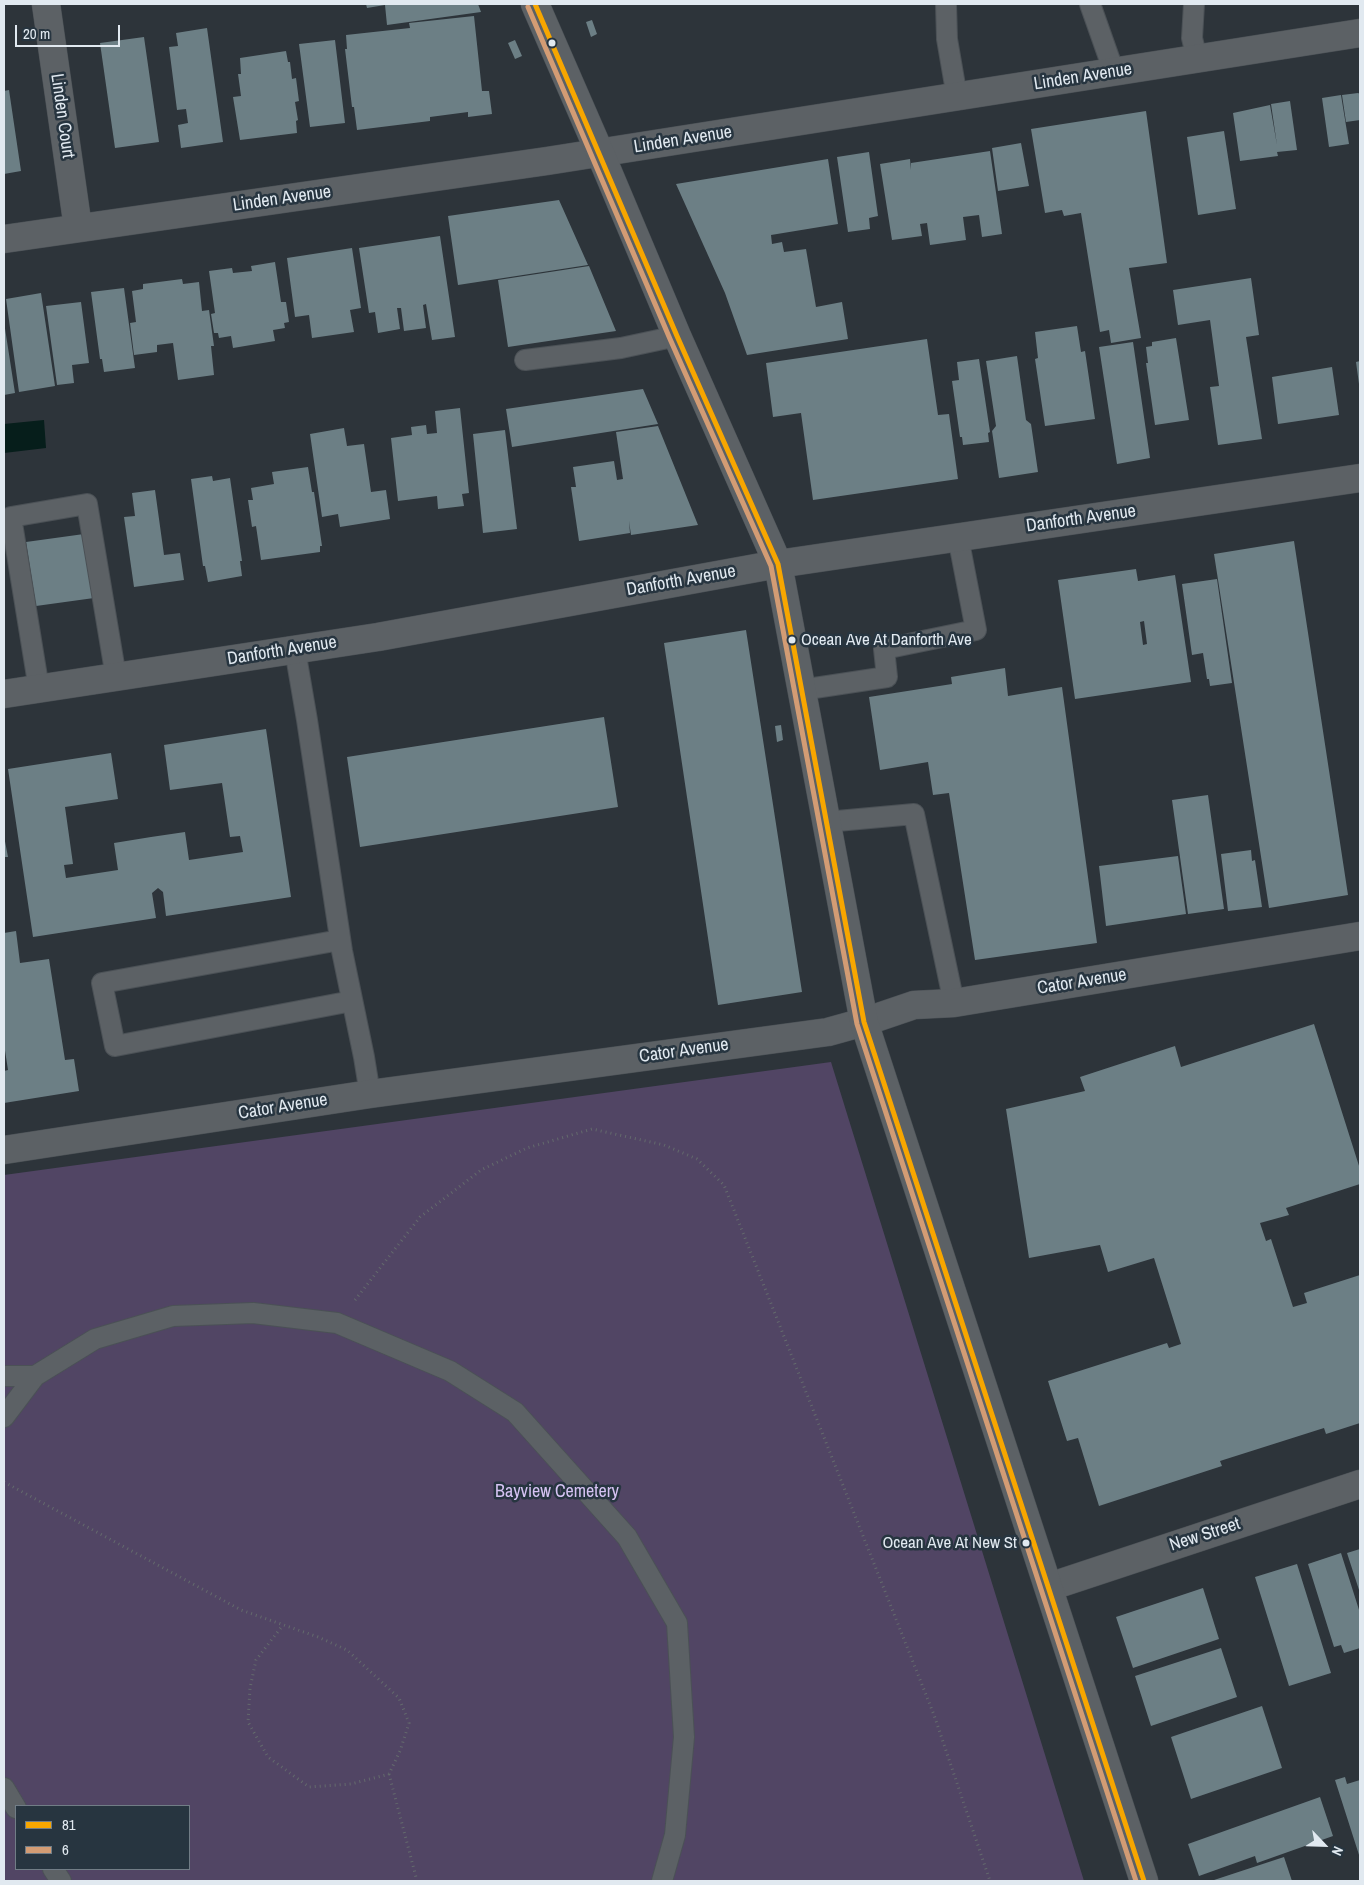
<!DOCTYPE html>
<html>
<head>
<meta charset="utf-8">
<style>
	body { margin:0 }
	#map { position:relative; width:1364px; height:1885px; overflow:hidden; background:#2d343a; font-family:"Archivo Narrow",sans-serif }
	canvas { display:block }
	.frame { position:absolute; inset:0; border:5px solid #e1e9f0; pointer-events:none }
	.legend { position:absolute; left:15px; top:1805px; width:175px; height:65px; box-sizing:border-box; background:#273540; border:1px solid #717d86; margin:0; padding:6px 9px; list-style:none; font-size:15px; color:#e1e9f0 }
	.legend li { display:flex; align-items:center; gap:10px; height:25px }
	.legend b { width:25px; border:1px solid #717d86 }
	.north { position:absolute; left:1299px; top:1820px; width:50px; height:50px; -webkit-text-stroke:4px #273540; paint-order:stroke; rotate:114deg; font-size:14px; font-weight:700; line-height:20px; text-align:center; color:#e1e9f0 }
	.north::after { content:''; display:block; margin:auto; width:18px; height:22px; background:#e1e9f0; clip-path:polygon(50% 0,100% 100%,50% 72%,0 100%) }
	.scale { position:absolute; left:15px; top:25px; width:105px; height:22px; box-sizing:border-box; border:2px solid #e1e9f0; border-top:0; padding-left:6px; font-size:15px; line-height:18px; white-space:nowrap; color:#e1e9f0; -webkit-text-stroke:4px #273540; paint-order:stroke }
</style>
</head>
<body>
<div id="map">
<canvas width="1364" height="1885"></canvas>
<div class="frame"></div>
<ul class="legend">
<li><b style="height:6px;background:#f7a600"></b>81</li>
<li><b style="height:6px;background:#d39c74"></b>6</li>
</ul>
<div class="north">N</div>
<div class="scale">20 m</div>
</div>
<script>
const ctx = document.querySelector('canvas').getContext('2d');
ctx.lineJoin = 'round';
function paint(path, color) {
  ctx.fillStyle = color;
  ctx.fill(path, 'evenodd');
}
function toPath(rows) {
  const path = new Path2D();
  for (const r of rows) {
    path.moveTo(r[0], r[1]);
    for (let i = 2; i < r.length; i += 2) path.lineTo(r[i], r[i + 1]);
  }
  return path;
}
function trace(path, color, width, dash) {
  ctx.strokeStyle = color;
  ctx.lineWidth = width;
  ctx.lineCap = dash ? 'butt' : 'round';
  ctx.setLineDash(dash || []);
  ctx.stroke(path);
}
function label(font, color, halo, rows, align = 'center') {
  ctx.font = font + ' "Archivo Narrow",sans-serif';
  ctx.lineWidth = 5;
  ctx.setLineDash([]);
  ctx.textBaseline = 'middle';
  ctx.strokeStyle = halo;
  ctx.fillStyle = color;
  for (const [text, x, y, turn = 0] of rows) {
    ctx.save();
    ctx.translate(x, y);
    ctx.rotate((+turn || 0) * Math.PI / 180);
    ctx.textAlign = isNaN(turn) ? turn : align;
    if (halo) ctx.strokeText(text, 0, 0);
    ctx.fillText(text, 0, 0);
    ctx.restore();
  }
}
paint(toPath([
	[831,1062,1084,1881,4,1881,4,1175],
	[16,1806,189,1806,189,1869,16,1869]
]), '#514564');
paint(toPath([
	[44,420,46,448,4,453,4,424]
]), '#061e1b');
paint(toPath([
	[366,4,478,4,481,12,387,25,385,5,367,8],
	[474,16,482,91,489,91,492,114,468,117,468,112,430,117,430,121,357,130,354,107,352,107,345,49,347,49,346,35,410,28,409,23],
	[592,20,597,34,591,37,586,22],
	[207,28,223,142,181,148,178,125,188,123,186,109,177,110,169,47,178,46,176,33],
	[144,37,159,142,115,148,100,43],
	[335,40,345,123,310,127,299,44],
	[515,40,522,56,515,59,508,43],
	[286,51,288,62,290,62,292,79,296,78,299,101,295,102,298,120,296,121,297,133,240,140,233,97,241,96,238,74,241,74,240,58],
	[9,90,21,171,4,174,4,91],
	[1358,93,1360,94,1360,120,1346,122,1342,95],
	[1341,95,1349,144,1329,147,1322,98],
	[1290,101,1297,150,1277,152,1278,156,1240,161,1233,113,1270,105,1277,145,1271,104],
	[1146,111,1167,263,1129,268,1141,338,1111,343,1109,330,1100,332,1081,213,1064,216,1062,210,1045,213,1031,129],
	[1224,131,1236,209,1198,215,1187,137],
	[1021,143,1029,186,998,191,992,148],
	[990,151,1002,234,982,237,979,215,963,217,966,240,930,245,927,223,920,224,922,236,892,240,880,164,910,159,911,170,911,163],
	[869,152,878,216,869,218,870,229,848,232,837,157],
	[828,159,838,224,771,235,772,244,782,242,784,252,806,249,816,307,842,302,848,339,747,355,725,293,676,184],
	[559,200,588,265,458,285,448,216],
	[440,236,455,337,432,340,426,304,423,305,426,328,404,331,401,308,397,308,400,329,378,333,375,312,369,313,359,248],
	[352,248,361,308,350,310,354,332,312,338,309,315,295,317,287,258],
	[275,262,281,302,286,302,289,322,284,323,285,328,273,330,275,341,233,348,231,336,219,338,218,333,214,333,211,314,215,313,209,271,232,268,233,273,252,271,251,266],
	[589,266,616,331,508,347,498,280],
	[1251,278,1259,335,1246,337,1262,439,1218,445,1210,387,1219,386,1210,320,1178,325,1173,290],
	[182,279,183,284,199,282,202,311,209,310,214,346,211,346,214,375,178,380,173,343,157,345,157,352,134,355,130,323,136,322,132,291,143,289,143,284],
	[124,288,135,368,104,372,102,359,100,359,91,292],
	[41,293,55,386,19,392,6,299],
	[81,302,89,363,72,365,74,383,57,385,46,306],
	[4,322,15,393,4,395],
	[1077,326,1081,352,1085,351,1095,419,1045,426,1035,359,1038,358,1035,332],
	[1176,338,1189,420,1155,425,1146,363,1148,363,1146,347,1152,346,1152,342],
	[927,339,938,415,949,414,958,479,813,500,801,413,773,417,766,363],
	[1133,342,1150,458,1117,464,1099,347],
	[1017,356,1026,420,1031,424,1038,472,999,478,992,431,996,426,986,361],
	[979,359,990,432,988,433,989,442,963,445,962,437,960,437,952,381,959,380,957,362],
	[1360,361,1360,384,1359,384,1356,362],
	[1332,367,1339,415,1278,424,1272,377],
	[643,389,658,424,512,447,506,409],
	[460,408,469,493,462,494,464,506,438,509,437,496,398,501,391,438,412,435,411,427,426,425,427,434,437,433,435,411],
	[658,426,698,525,631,535,629,521,630,533,579,541,571,487,576,487,573,467,614,461,617,480,623,479,616,432],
	[344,428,347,446,364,444,371,492,386,490,390,519,340,527,338,514,322,517,310,434],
	[505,430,517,529,483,533,473,434],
	[308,467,312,492,314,492,322,546,320,546,320,552,261,560,256,526,252,527,248,500,253,500,251,488,274,484,272,472],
	[212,476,213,481,230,478,242,561,240,561,242,576,208,582,205,566,203,566,191,479],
	[155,490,164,555,180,553,184,580,134,587,124,517,135,516,132,493],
	[84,534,94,598,36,606,26,542],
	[1294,541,1348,895,1269,908,1214,554],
	[1136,569,1138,581,1175,575,1191,682,1075,699,1058,580],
	[1144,621,1147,644,1143,645,1140,622],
	[1217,579,1232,683,1210,686,1209,679,1207,679,1203,653,1192,655,1182,584],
	[746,630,802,992,718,1005,664,643],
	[1005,668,1008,696,1062,687,1097,943,975,960,949,793,933,795,928,762,880,770,869,697,952,684,951,677],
	[604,717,618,807,360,847,347,757],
	[781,725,783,740,777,742,775,726],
	[266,729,291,897,166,916,163,892,158,888,152,893,156,918,33,937,8,769,111,753,118,799,65,807,73,864,64,865,66,878,118,870,114,843,151,837,185,832,189,860,243,852,240,836,230,837,222,783,170,790,164,745],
	[1208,795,1224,909,1188,914,1172,800],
	[4,836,8,857,4,857],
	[1251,850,1252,861,1255,860,1262,907,1228,911,1221,854],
	[1178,856,1186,914,1106,926,1099,866],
	[16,931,20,963,49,959,65,1060,74,1059,79,1091,4,1103,4,1071,8,1070,4,1044,4,933],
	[1314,1024,1360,1169,1360,1184,1286,1208,1289,1215,1260,1223,1266,1241,1271,1239,1293,1307,1307,1303,1304,1293,1360,1275,1360,1423,1326,1434,1324,1428,1220,1461,1222,1466,1099,1506,1078,1438,1067,1441,1048,1381,1167,1343,1169,1348,1181,1344,1154,1258,1108,1272,1100,1245,1029,1258,1006,1109,1085,1091,1080,1077,1175,1046,1181,1067],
	[1360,1549,1360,1593,1347,1553],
	[1341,1553,1360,1613,1360,1648,1344,1653,1341,1645,1334,1647,1308,1564],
	[1297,1564,1331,1673,1289,1686,1255,1577],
	[1203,1588,1219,1639,1133,1668,1116,1617],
	[1221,1648,1237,1697,1151,1726,1135,1676],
	[1262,1706,1282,1768,1191,1799,1171,1737],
	[1345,1777,1347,1784,1360,1780,1360,1858,1335,1780],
	[1320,1797,1333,1836,1257,1863,1255,1856,1199,1876,1188,1844],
	[1284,1857,1292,1881,1211,1881]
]), '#6c7f85');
const service = toPath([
	[946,4,947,39,957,97],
	[1090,4,1114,72],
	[1194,4,1192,38,1197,59],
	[525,360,621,348,677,336],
	[295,650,307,720,342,951,364,1057,370,1094],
	[39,689,11,517,87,504,116,677],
	[801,690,887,677,884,649,976,630,958,537],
	[826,822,914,814,954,1003],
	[340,940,102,983,115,1046,352,1001],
	[4,1376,35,1376],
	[4,1417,35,1376,95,1339,173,1316,253,1313,337,1323,450,1371,515,1412,627,1537,677,1623,684,1737,675,1835,662,1881],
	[4,1788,16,1808],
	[53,1869,61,1881]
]);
const minor = toPath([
	[46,4,78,228],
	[4,239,547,161,1360,33],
	[4,1150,370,1094,828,1032,864,1022,914,1005,954,1003,1360,936],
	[1049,1587,1360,1484]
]);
const tertiary = toPath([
	[535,4,600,153,677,336,778,564,864,1022,1144,1881],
	[4,694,378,637,778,564,1360,478]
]);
trace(service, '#4b5156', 22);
trace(minor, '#4b5156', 29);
trace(tertiary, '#4b5156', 29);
trace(toPath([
	[355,1300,420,1217,481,1170,527,1148,592,1129,664,1145,697,1159,724,1185,934,1715,990,1881],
	[4,1482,241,1610,318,1637,347,1650,399,1698,409,1723,400,1751,389,1774,351,1784,309,1787,268,1757,248,1722,250,1688,256,1660,283,1625],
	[389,1774,417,1881]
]), '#646a6d', 3, [1, 4]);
trace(service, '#5c6165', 20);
trace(minor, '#5c6165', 28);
trace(tertiary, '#5c6165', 28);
trace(toPath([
	[535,4,677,336,778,564,864,1022,1144,1881]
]), '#f7a600', 5);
trace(toPath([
	[528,7,670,339,771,566,857,1024,1136,1881]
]), '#d39c74', 5);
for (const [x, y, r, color] of [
	[552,43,4.5,"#e1e9f0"],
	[792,640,4.5,"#e1e9f0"],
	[1026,1543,4.5,"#e1e9f0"]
]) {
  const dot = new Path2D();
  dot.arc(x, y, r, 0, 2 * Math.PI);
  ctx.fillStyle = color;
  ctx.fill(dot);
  trace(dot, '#273540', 2);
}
label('17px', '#e1e9f0', '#273540', [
	["Ocean Ave At Danforth Ave",801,640],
	["Ocean Ave At New St",1017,1543,"right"]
], 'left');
label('18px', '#e1e9f0', '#273540', [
	["Linden Avenue",1083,77,-9],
	["Linden Court",62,116,82],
	["Linden Avenue",683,140,-9],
	["Linden Avenue",282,199,-8],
	["Danforth Avenue",1081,519,-8],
	["Danforth Avenue",681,581,-10],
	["Danforth Avenue",282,651,-9],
	["Cator Avenue",1082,982,-9],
	["Cator Avenue",684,1051,-8],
	["Cator Avenue",283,1107,-9],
	["New Street",1205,1535,-18]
]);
label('18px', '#d6c3f3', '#273540', [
	["Bayview Cemetery",557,1492]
]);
</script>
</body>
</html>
